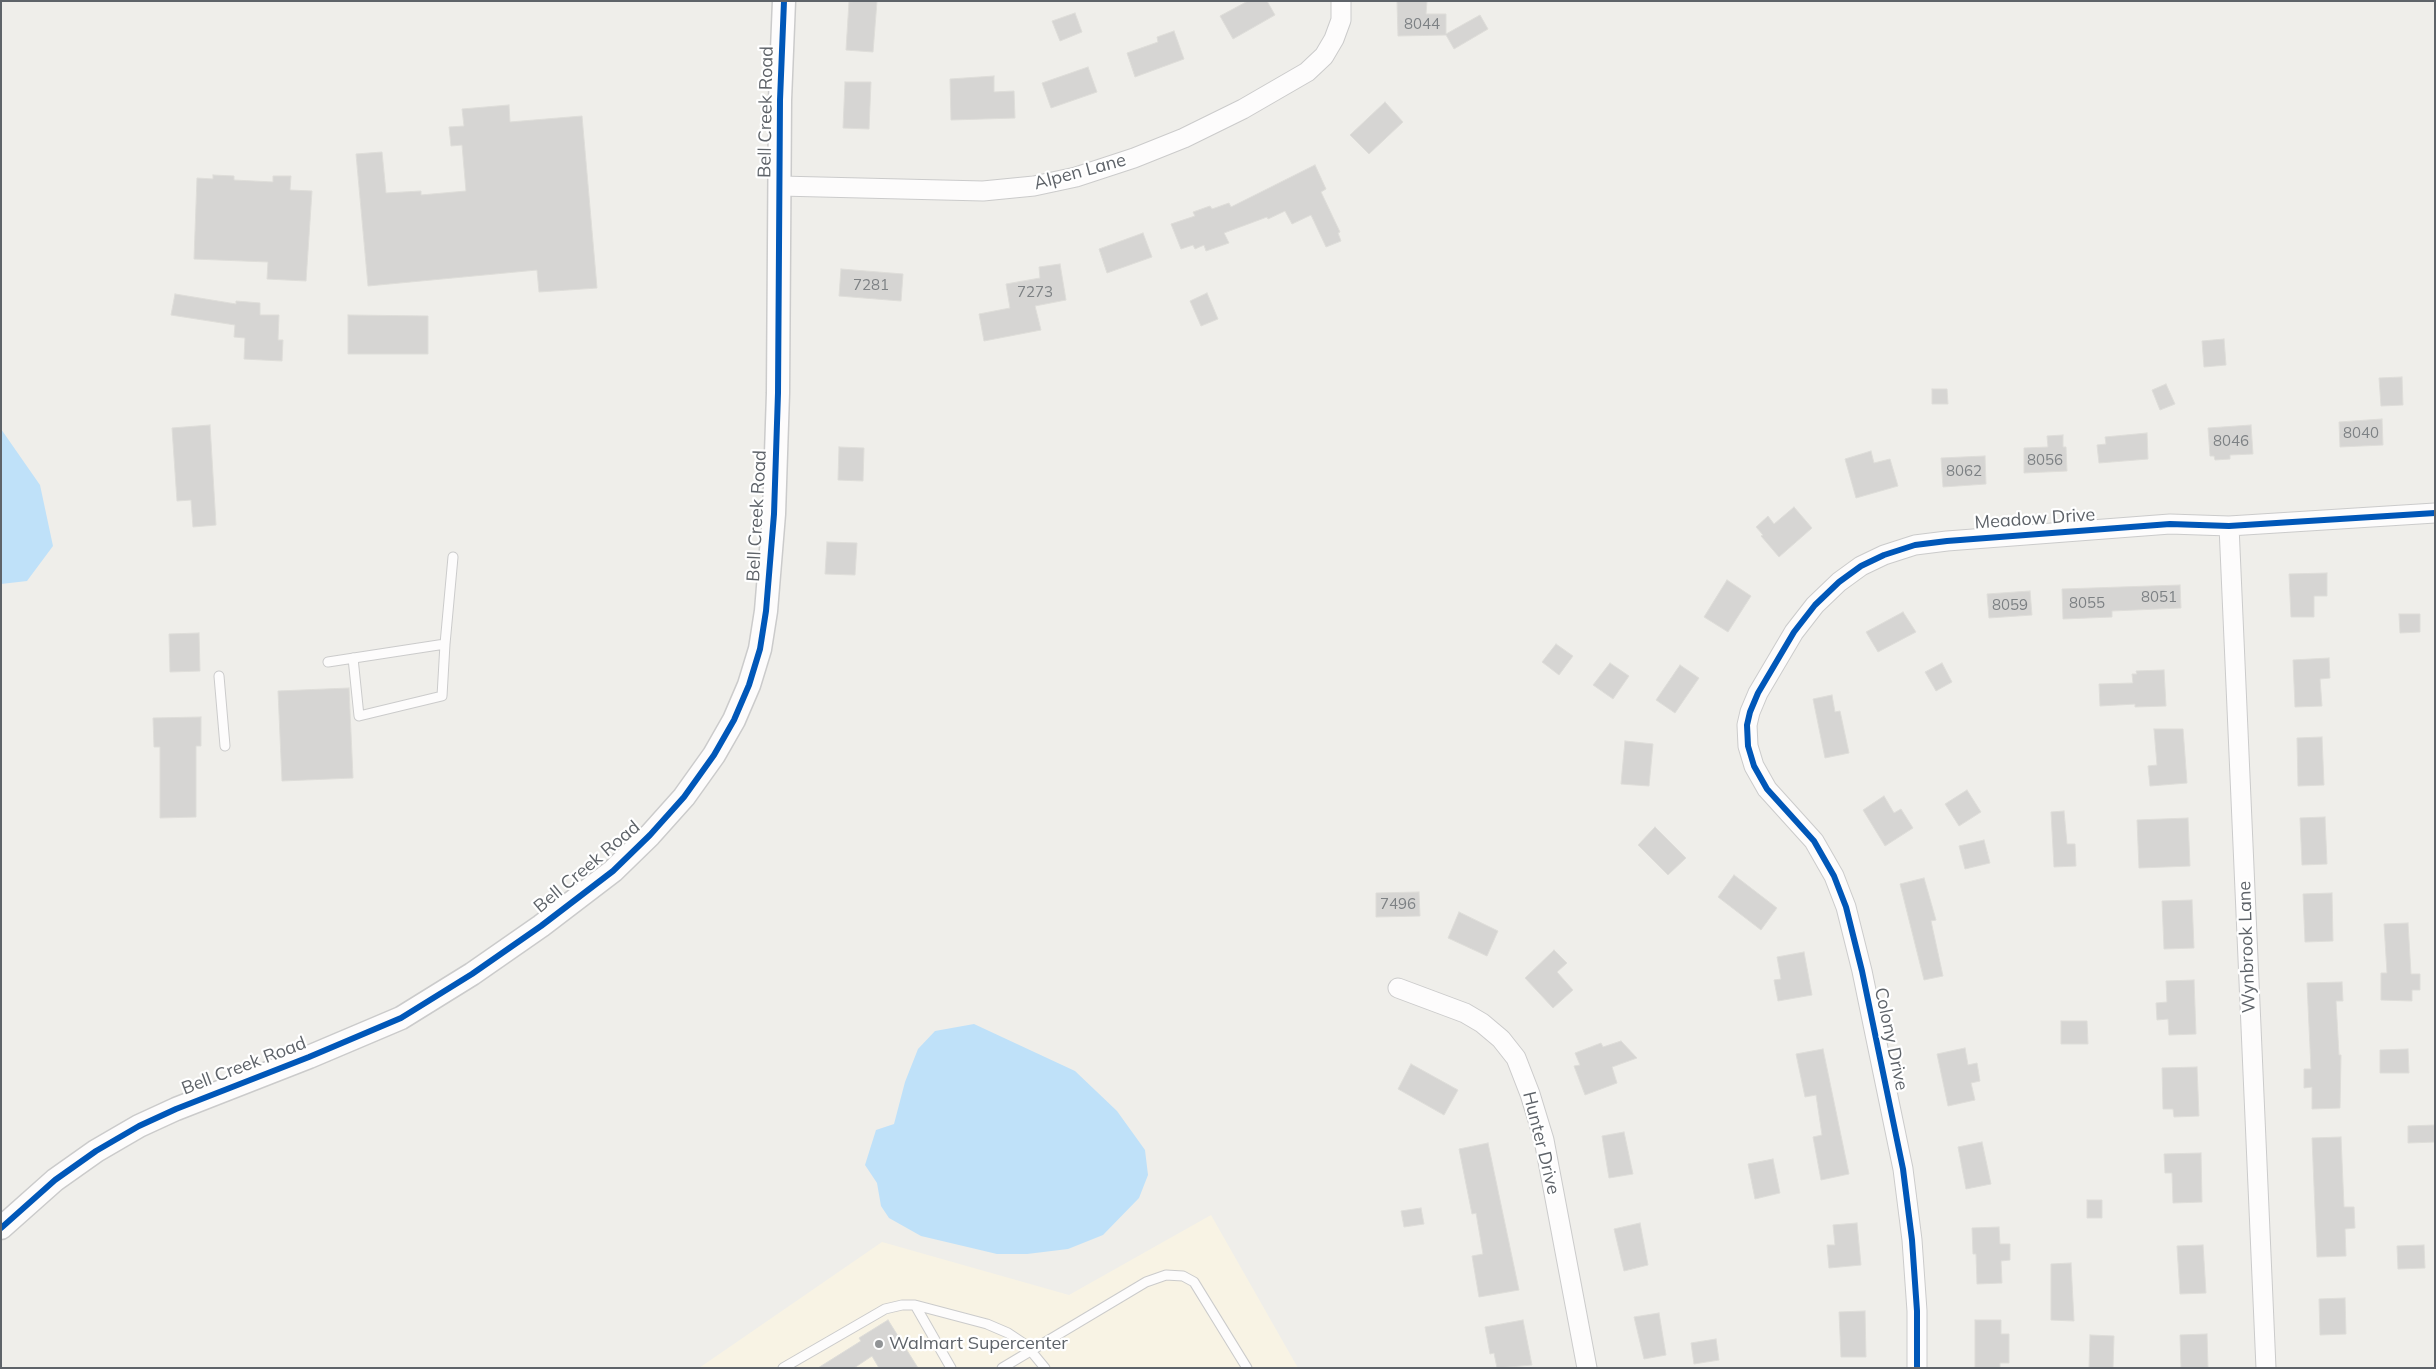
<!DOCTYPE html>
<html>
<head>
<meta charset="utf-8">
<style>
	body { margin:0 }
	#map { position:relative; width:2436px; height:1369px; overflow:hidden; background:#efeeea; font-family:Mulish,sans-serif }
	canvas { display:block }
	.frame { position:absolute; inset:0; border:2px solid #5e6369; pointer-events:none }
</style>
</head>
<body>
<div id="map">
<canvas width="2436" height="1369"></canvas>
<div class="frame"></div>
</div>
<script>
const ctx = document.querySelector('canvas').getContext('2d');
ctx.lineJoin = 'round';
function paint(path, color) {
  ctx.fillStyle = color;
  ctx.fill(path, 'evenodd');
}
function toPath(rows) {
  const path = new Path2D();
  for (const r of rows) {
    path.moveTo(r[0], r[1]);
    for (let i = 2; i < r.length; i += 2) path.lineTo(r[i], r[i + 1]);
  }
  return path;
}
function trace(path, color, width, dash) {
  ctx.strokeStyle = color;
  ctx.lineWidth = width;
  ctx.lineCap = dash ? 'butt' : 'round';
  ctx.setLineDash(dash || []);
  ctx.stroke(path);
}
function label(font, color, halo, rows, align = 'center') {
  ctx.font = font + ' Mulish,sans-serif';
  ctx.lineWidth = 4.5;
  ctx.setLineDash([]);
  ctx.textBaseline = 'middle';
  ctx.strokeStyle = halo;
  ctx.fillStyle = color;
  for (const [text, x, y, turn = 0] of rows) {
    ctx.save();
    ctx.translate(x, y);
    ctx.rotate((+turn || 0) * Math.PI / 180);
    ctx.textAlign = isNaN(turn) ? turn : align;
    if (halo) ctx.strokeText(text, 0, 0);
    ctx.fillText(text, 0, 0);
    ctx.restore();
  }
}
paint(toPath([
	[1211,1215,1298,1368,699,1368,882,1242,1069,1295]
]), '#f8f3e4');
paint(toPath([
	[1,429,40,485,53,546,27,581,1,584],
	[974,1024,1075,1071,1117,1111,1145,1150,1148,1175,1139,1198,1103,1235,1068,1249,1027,1254,997,1254,921,1236,889,1218,881,1206,877,1183,865,1165,876,1130,894,1124,905,1082,918,1049,935,1031]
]), '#bfe1f9');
const building = toPath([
	[859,1,877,1,873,52,846,50,849,2,859,1],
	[1248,1,1267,1,1275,15,1233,39,1220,16,1248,1],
	[1397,1,1427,1,1426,14,1446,14,1446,34,1480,15,1488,29,1454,49,1446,35,1398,36,1397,1],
	[1075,13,1082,32,1060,41,1052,21,1075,13],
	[1174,31,1184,59,1135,77,1127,53,1158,42,1157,37,1174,31],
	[1088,67,1097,92,1051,108,1042,83,1088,67],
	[994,76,994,92,1014,91,1015,118,951,120,950,79,994,76],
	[845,82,871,82,869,129,843,128,845,82],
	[1385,102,1403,122,1369,154,1350,135,1385,102],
	[509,105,510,122,582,116,597,288,539,292,537,270,368,286,356,154,382,152,386,193,421,191,421,195,466,191,462,145,451,146,449,127,464,126,462,109,509,105],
	[1315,165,1326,189,1321,192,1340,232,1338,233,1341,241,1326,247,1311,215,1292,224,1285,211,1268,219,1267,217,1224,233,1229,243,1206,251,1204,245,1195,249,1193,245,1181,249,1171,224,1195,216,1193,212,1210,206,1212,209,1229,203,1231,207,1315,165],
	[213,175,234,176,234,180,273,182,273,176,291,176,290,190,312,191,306,281,267,279,268,262,194,259,197,178,213,179,213,175],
	[1143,233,1152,257,1107,273,1099,249,1143,233],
	[1060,264,1066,300,1035,306,1041,330,984,341,979,314,1010,308,1006,284,1040,278,1039,267,1060,264],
	[841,269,903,274,901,301,839,296,841,269],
	[1207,293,1218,319,1201,326,1190,301,1207,293],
	[175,294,236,304,236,301,260,303,260,315,279,315,278,340,283,340,282,361,244,359,245,338,234,337,235,325,171,315,175,294],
	[348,315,428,316,428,354,348,354,348,315],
	[2224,339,2226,365,2204,367,2202,341,2224,339],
	[2402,377,2403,405,2381,406,2379,378,2402,377],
	[2166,384,2175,404,2160,410,2152,390,2166,384],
	[1932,389,1947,389,1948,404,1932,404,1932,389],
	[2382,419,2383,445,2340,447,2339,422,2382,419],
	[210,425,216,525,193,527,191,500,177,501,172,428,210,425],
	[2251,425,2253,454,2230,455,2230,459,2215,460,2214,456,2210,456,2208,428,2251,425],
	[2147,433,2148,459,2099,463,2097,445,2106,444,2105,437,2147,433],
	[2063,435,2063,447,2066,447,2067,471,2024,473,2024,448,2048,447,2047,436,2063,435],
	[839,447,864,448,863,481,838,480,839,447],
	[1871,451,1874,463,1890,459,1898,486,1856,498,1845,459,1871,451],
	[1985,456,1986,484,1943,487,1941,458,1985,456],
	[1794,507,1812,528,1779,557,1761,536,1763,535,1756,527,1768,516,1774,524,1794,507],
	[827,542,857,543,855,575,825,574,827,542],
	[2327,573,2327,596,2314,596,2314,617,2291,617,2289,574,2327,573],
	[1727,580,1751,596,1728,632,1704,617,1727,580],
	[2180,585,2181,608,2112,611,2112,617,2063,619,2062,589,2180,585],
	[2030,591,2032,615,1989,618,1987,594,2030,591],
	[1903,612,1916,632,1878,652,1866,632,1903,612],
	[2399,614,2420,614,2420,632,2400,633,2399,614],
	[199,633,200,671,170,672,169,634,199,633],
	[1556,644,1573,656,1559,675,1542,662,1556,644],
	[2329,658,2330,678,2320,679,2322,706,2295,707,2293,660,2329,658],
	[1610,663,1629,676,1613,699,1593,685,1610,663],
	[1942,663,1952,682,1936,691,1925,672,1942,663],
	[1680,665,1699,678,1675,713,1656,700,1680,665],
	[2164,670,2166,706,2135,707,2135,704,2100,706,2099,684,2133,683,2132,674,2137,674,2136,671,2164,670],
	[349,688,353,778,282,781,278,691,349,688],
	[1832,695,1835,712,1840,711,1849,753,1825,758,1813,699,1832,695],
	[201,717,201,746,196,746,196,817,160,818,160,747,154,747,153,718,201,717],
	[2154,729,2183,729,2187,783,2150,786,2148,766,2157,765,2154,729],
	[2322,737,2324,785,2298,786,2297,738,2322,737],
	[1625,741,1653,744,1649,786,1621,784,1625,741],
	[1967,790,1981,812,1959,826,1945,804,1967,790],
	[1884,796,1894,813,1901,809,1913,828,1885,846,1863,810,1884,796],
	[2064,811,2067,844,2075,844,2076,866,2054,867,2051,812,2064,811],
	[2325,817,2327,864,2302,865,2300,818,2325,817],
	[2188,818,2190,866,2139,868,2137,820,2188,818],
	[1655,827,1686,858,1668,875,1638,845,1655,827],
	[1984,840,1990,863,1965,869,1959,846,1984,840],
	[1734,875,1777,908,1761,930,1718,897,1734,875],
	[1924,878,1936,920,1931,921,1943,976,1924,980,1900,884,1924,878],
	[1419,892,1420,916,1376,917,1376,893,1419,892],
	[2332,893,2333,941,2305,942,2303,894,2332,893],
	[2192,900,2194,948,2164,949,2162,901,2192,900],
	[1459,912,1498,931,1487,956,1448,938,1459,912],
	[2408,923,2411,974,2420,974,2420,990,2412,990,2412,1001,2381,1000,2381,973,2387,973,2384,924,2408,923],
	[1554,950,1567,963,1557,972,1573,990,1553,1008,1525,978,1554,950],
	[1804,952,1812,995,1778,1001,1774,980,1781,979,1777,957,1804,952],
	[2194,980,2196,1034,2169,1035,2168,1019,2157,1020,2156,1003,2167,1002,2166,981,2194,980],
	[2342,982,2343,1001,2336,1001,2339,1055,2341,1055,2340,1108,2312,1109,2312,1087,2304,1088,2304,1069,2311,1069,2307,983,2342,982],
	[2061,1021,2087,1021,2088,1044,2061,1044,2061,1021],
	[1621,1041,1637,1058,1612,1067,1617,1083,1585,1095,1574,1066,1580,1065,1575,1053,1601,1043,1603,1047,1621,1041],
	[1965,1048,1968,1065,1977,1063,1980,1081,1971,1083,1975,1100,1948,1106,1937,1054,1965,1048],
	[1823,1049,1849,1174,1821,1180,1813,1137,1822,1135,1816,1095,1805,1097,1796,1054,1823,1049],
	[2408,1049,2409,1073,2380,1073,2380,1050,2408,1049],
	[1411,1064,1458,1090,1444,1115,1398,1089,1411,1064],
	[2197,1067,2199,1116,2174,1117,2173,1109,2163,1109,2162,1068,2197,1067],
	[2435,1125,2435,1142,2408,1143,2408,1126,2435,1125],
	[1624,1132,1633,1174,1609,1178,1602,1136,1624,1132],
	[2341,1137,2344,1207,2354,1207,2355,1228,2345,1229,2346,1256,2317,1257,2312,1138,2341,1137],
	[1982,1142,1991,1184,1966,1189,1958,1147,1982,1142],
	[1488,1143,1519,1290,1479,1297,1472,1256,1483,1254,1476,1213,1472,1214,1459,1149,1488,1143],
	[2201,1153,2202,1202,2173,1203,2172,1173,2165,1173,2164,1154,2201,1153],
	[1773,1159,1780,1193,1755,1199,1748,1164,1773,1159],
	[2087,1200,2102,1200,2102,1218,2087,1218,2087,1200],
	[1421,1208,1424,1224,1404,1227,1401,1211,1421,1208],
	[1640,1223,1648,1265,1624,1271,1614,1229,1640,1223],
	[1857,1223,1861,1265,1829,1268,1827,1245,1835,1245,1833,1225,1857,1223],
	[1999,1227,2000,1244,2010,1244,2010,1260,2001,1261,2002,1283,1977,1284,1976,1254,1973,1254,1972,1228,1999,1227],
	[2203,1245,2206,1293,2180,1294,2177,1246,2203,1245],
	[2424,1245,2425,1268,2398,1269,2397,1246,2424,1245],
	[2071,1263,2074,1321,2051,1320,2051,1264,2071,1263],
	[2345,1298,2346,1334,2320,1335,2319,1299,2345,1298],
	[1865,1311,1866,1357,1841,1357,1839,1312,1865,1311],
	[1659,1313,1666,1355,1644,1359,1634,1317,1659,1313],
	[888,1320,918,1368,879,1368,872,1356,854,1368,818,1368,861,1341,859,1338,888,1320],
	[1523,1320,1532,1365,1497,1368,1494,1353,1490,1354,1485,1327,1523,1320],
	[1975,1320,2001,1320,2001,1334,2009,1334,2009,1363,2000,1363,2000,1368,1975,1368,1975,1320],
	[2207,1334,2208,1368,2181,1368,2180,1335,2207,1334],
	[2090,1335,2114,1336,2113,1368,2089,1368,2090,1335],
	[1716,1339,1719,1360,1694,1364,1691,1343,1716,1339]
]);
paint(building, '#d6d5d3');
trace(building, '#deddd9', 1);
const service = toPath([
	[353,658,359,716,442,696,445,644],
	[328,662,445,644,453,557],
	[219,676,225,746],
	[915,1305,951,1368],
	[783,1368,885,1309,902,1305,915,1305,987,1324,1008,1333,1026,1345,1045,1368],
	[1002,1368,1146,1282,1166,1275,1183,1276,1194,1282,1247,1368]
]);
const minor = toPath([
	[780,186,983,191,1034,186,1076,177,1134,158,1184,138,1243,109,1307,72,1324,56,1334,39,1341,20,1341,1],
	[2229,526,2266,1368],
	[1398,988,1465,1013,1482,1023,1501,1039,1516,1058,1530,1094,1544,1140,1587,1368],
	[1917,1368,1917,1311,1912,1240,1903,1169,1862,971,1846,907,1834,876,1814,841,1767,789,1754,766,1748,746,1747,725,1750,712,1758,693,1794,632,1815,605,1839,582,1861,566,1884,555,1915,545,1947,541,2170,524,2229,526,2435,513]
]);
const tertiary = toPath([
	[1,1228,55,1180,96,1151,139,1126,176,1109,309,1057,401,1018,472,974,541,926,613,871,650,835,684,797,714,755,734,720,749,685,760,649,766,611,774,514,778,393,780,100,784,1]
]);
trace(service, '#cbcbcb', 11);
trace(minor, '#cbcbcb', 21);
trace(tertiary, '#cbcbcb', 25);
trace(service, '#fdfcfc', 9);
trace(minor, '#fdfcfc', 19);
trace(tertiary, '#fdfcfc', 22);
trace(toPath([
	[1,1228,55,1180,96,1151,139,1126,176,1109,309,1057,401,1018,472,974,541,926,613,871,650,835,684,797,714,755,734,720,749,685,760,649,766,611,774,514,778,393,780,100,784,1],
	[1917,1368,1917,1311,1912,1240,1903,1169,1862,971,1846,907,1834,876,1814,841,1767,789,1754,766,1748,746,1747,725,1750,712,1758,693,1794,632,1815,605,1839,582,1861,566,1884,555,1915,545,1947,541,2170,524,2229,526,2435,513]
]), '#0057b8', 6);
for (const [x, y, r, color] of [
	[879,1344,5,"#919496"]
]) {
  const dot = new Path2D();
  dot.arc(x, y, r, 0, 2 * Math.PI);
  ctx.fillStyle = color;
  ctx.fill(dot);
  trace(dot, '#fff', 2);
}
label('15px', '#7d8184', null, [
	["8044",1422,24],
	["7281",871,285],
	["7273",1035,292],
	["8040",2361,433],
	["8046",2231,441],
	["8056",2045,460],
	["8062",1964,471],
	["8051",2159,597],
	["8055",2087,603],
	["8059",2010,605],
	["7496",1398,904]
]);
label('18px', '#5e6369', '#fff', [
	["Bell Creek Road",766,112,-89],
	["Alpen Lane",1080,172,-15],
	["Bell Creek Road",757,516,-87],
	["Meadow Drive",2035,519,-4],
	["Bell Creek Road",587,867,-40],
	["Wynbrook Lane",2247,947,-92],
	["Colony Drive",1891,1039,78],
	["Bell Creek Road",244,1066,-21],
	["Hunter Drive",1541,1143,76]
]);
label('18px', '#5e6369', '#fff', [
	["Walmart Supercenter",889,1344]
], 'left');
</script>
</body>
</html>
